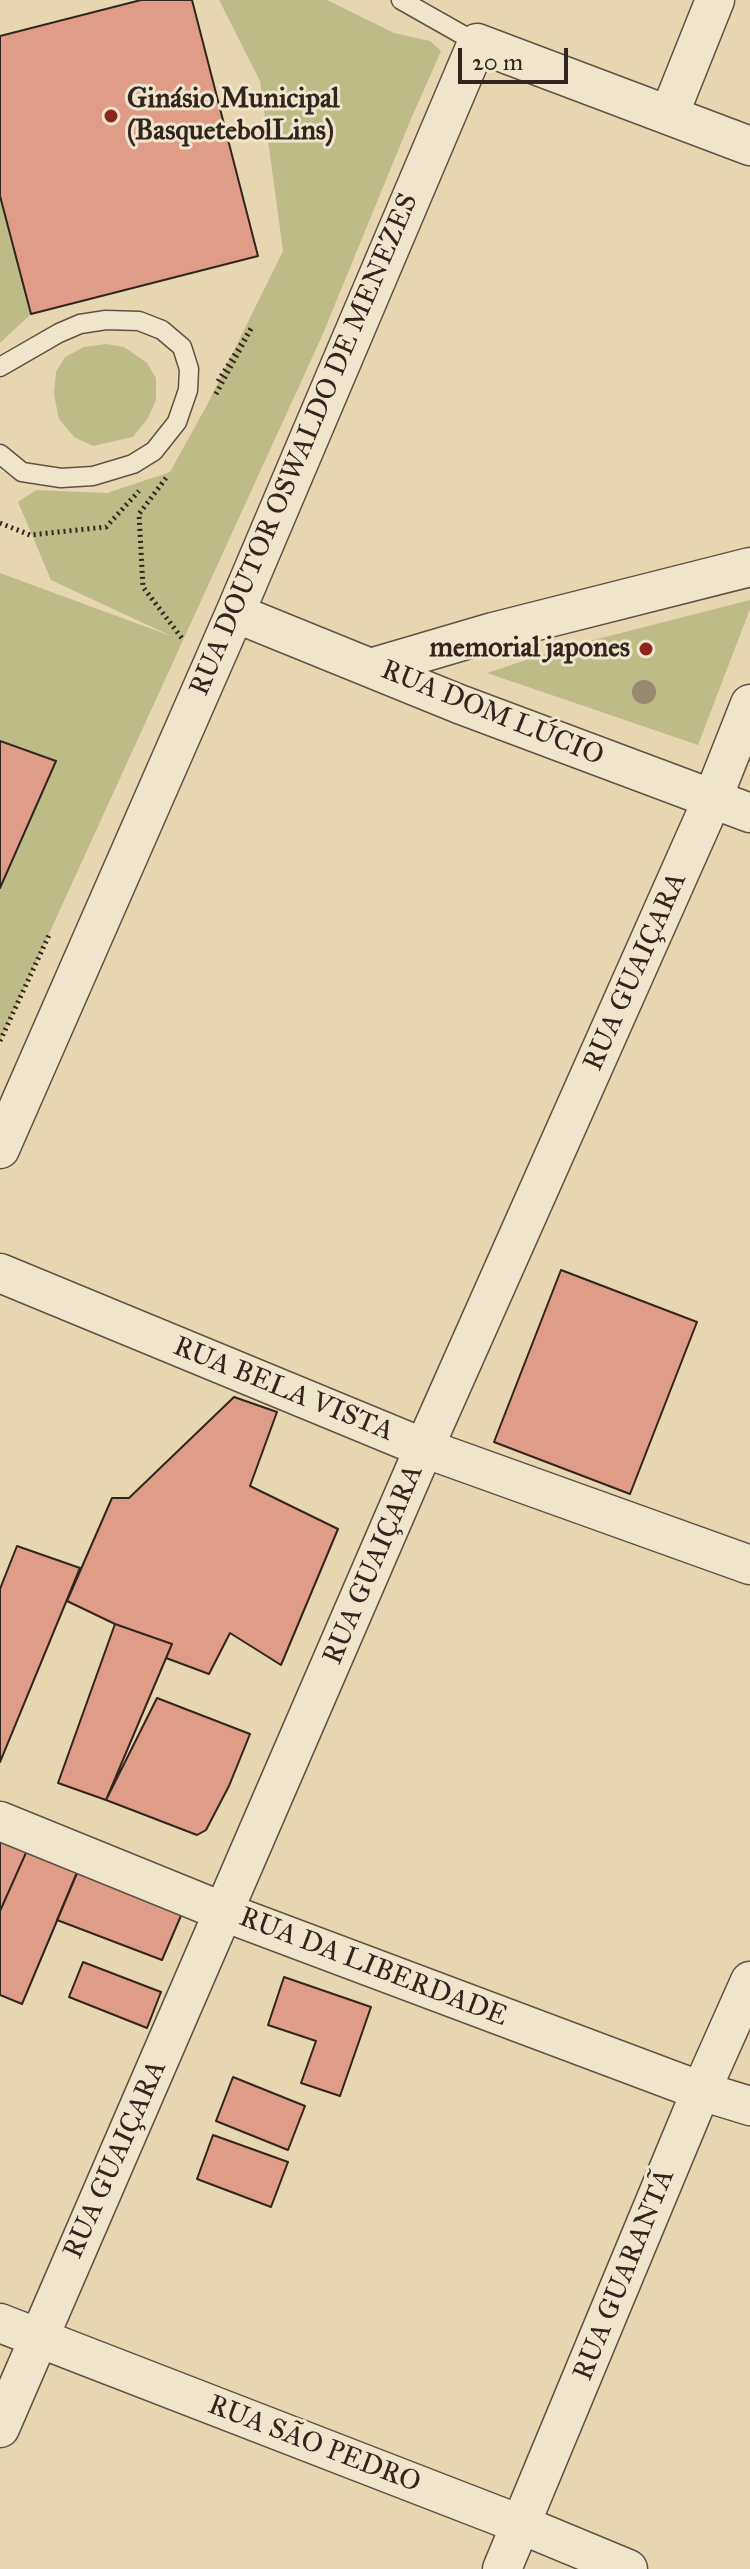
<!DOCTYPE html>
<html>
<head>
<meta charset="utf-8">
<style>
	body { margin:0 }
	#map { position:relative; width:750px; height:2569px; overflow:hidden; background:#e7d7b0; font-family:"IM FELL Great Primer",serif }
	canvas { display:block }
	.scale { position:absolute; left:458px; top:48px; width:110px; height:36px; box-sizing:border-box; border:4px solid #32241f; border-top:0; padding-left:10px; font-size:24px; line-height:28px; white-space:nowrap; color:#32241f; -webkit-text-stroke:6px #efe5cc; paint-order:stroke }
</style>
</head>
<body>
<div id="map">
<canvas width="750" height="2569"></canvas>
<div class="scale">20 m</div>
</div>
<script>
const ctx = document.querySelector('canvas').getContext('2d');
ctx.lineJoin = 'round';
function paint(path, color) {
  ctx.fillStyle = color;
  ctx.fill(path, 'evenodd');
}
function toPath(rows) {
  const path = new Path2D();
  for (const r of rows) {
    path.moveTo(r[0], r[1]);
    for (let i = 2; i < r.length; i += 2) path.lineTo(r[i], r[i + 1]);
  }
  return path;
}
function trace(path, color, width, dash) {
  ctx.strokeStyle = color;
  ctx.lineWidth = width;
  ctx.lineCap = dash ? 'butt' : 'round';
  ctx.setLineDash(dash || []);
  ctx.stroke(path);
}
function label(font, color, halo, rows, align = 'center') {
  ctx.font = font + ' "IM FELL Great Primer",serif';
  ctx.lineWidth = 6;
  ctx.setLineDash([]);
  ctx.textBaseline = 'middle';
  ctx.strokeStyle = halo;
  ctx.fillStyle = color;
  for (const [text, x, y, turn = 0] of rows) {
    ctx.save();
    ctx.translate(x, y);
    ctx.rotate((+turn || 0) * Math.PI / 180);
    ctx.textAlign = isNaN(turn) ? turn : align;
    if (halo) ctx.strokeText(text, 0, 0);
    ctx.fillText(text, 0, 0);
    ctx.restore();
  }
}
paint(toPath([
	[219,0,327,0,394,33,430,41,441,51,411,119,322,336,0,1041,0,573,171,636,51,580,18,502,36,490,107,493,170,472,207,405,283,251,260,81],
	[0,196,31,314,0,343],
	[106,344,124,347,147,363,156,378,156,400,148,418,133,437,93,446,74,437,59,419,54,395,56,372,65,357,84,347],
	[750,600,750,609,698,745,487,673,562,648]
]), '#bebc86');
const building = toPath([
	[141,0,192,0,258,256,31,314,0,196,0,36,141,0],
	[0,741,56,761,0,888,0,741],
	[561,1270,697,1322,630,1494,494,1442,561,1270],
	[234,1397,277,1412,250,1486,338,1529,281,1665,230,1633,209,1674,166,1658,172,1644,115,1624,67,1601,112,1498,129,1498,234,1397],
	[17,1546,80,1568,0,1762,0,1589,17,1546],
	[115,1624,172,1644,106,1800,58,1783,115,1624],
	[157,1698,250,1734,229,1786,206,1830,197,1835,106,1800,157,1698],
	[0,1835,29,1846,0,1911,0,1835],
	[29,1846,80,1866,22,2004,0,1995,0,1911,29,1846],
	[78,1870,183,1911,162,1960,57,1920,78,1870],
	[83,1962,161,1992,147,2028,69,1997,83,1962],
	[284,1977,371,2007,340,2096,301,2083,316,2041,268,2025,284,1977],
	[233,2077,305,2106,288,2150,216,2121,233,2077],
	[213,2135,288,2162,271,2207,197,2179,213,2135]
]);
paint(building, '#df9c86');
trace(building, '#32241f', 2);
const lane = toPath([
	[401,0,477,43],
	[0,367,59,333,80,324,106,320,139,321,162,330,182,347,189,369,188,390,177,422,154,451,133,464,93,476,61,478,22,472,0,454]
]);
const street = toPath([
	[669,115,715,0],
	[235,613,459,704,750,813],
	[374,667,493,632,750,567],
	[0,1149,235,613,477,43,750,146],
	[0,1273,424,1448,750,1565],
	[0,1821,224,1912,701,2091,750,2106],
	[0,2323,522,2525,628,2569],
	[0,2428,424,1448,712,800,750,704],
	[502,2569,701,2091,750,1981]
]);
trace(lane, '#5f5143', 21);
trace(street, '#5f5143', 41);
trace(toPath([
	[216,394,252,327,217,383],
	[166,478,139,514,143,587,184,641],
	[0,523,30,535,106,527,139,491],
	[0,1041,50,933]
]), '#32241f', 5, [2, 4]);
trace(lane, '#efe5cc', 18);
trace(street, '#efe5cc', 38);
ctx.fillStyle = '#97896f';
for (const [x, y] of [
	[644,692]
]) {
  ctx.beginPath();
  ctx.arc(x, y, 12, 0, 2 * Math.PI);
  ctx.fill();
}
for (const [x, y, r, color] of [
	[111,116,8,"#8f2418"],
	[646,649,8,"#8f2418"]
]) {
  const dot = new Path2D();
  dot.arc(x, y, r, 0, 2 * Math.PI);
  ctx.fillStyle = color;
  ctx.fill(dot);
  trace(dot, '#efe5cc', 3);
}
label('bold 28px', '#32241f', '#efe5cc', [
	["Ginásio Municipal",127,100],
	["(BasquetebolLins)",127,132],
	["memorial japones",630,649,"right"]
], 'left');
label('28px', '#32241f', '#efe5cc', [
	["RUA DOUTOR OSWALDO DE MENEZES",305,445,-67],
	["RUA DOM LÚCIO",492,714,22],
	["RUA GUAIÇARA",636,972,-66],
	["RUA BELA VISTA",283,1390,22],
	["RUA GUAIÇARA",374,1565,-67],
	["RUA DA LIBERDADE",373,1968,21],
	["RUA GUAIÇARA",116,2160,-66],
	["RUA GUARANTÃ",625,2275,-68],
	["RUA SÃO PEDRO",314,2445,21]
]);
</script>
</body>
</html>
